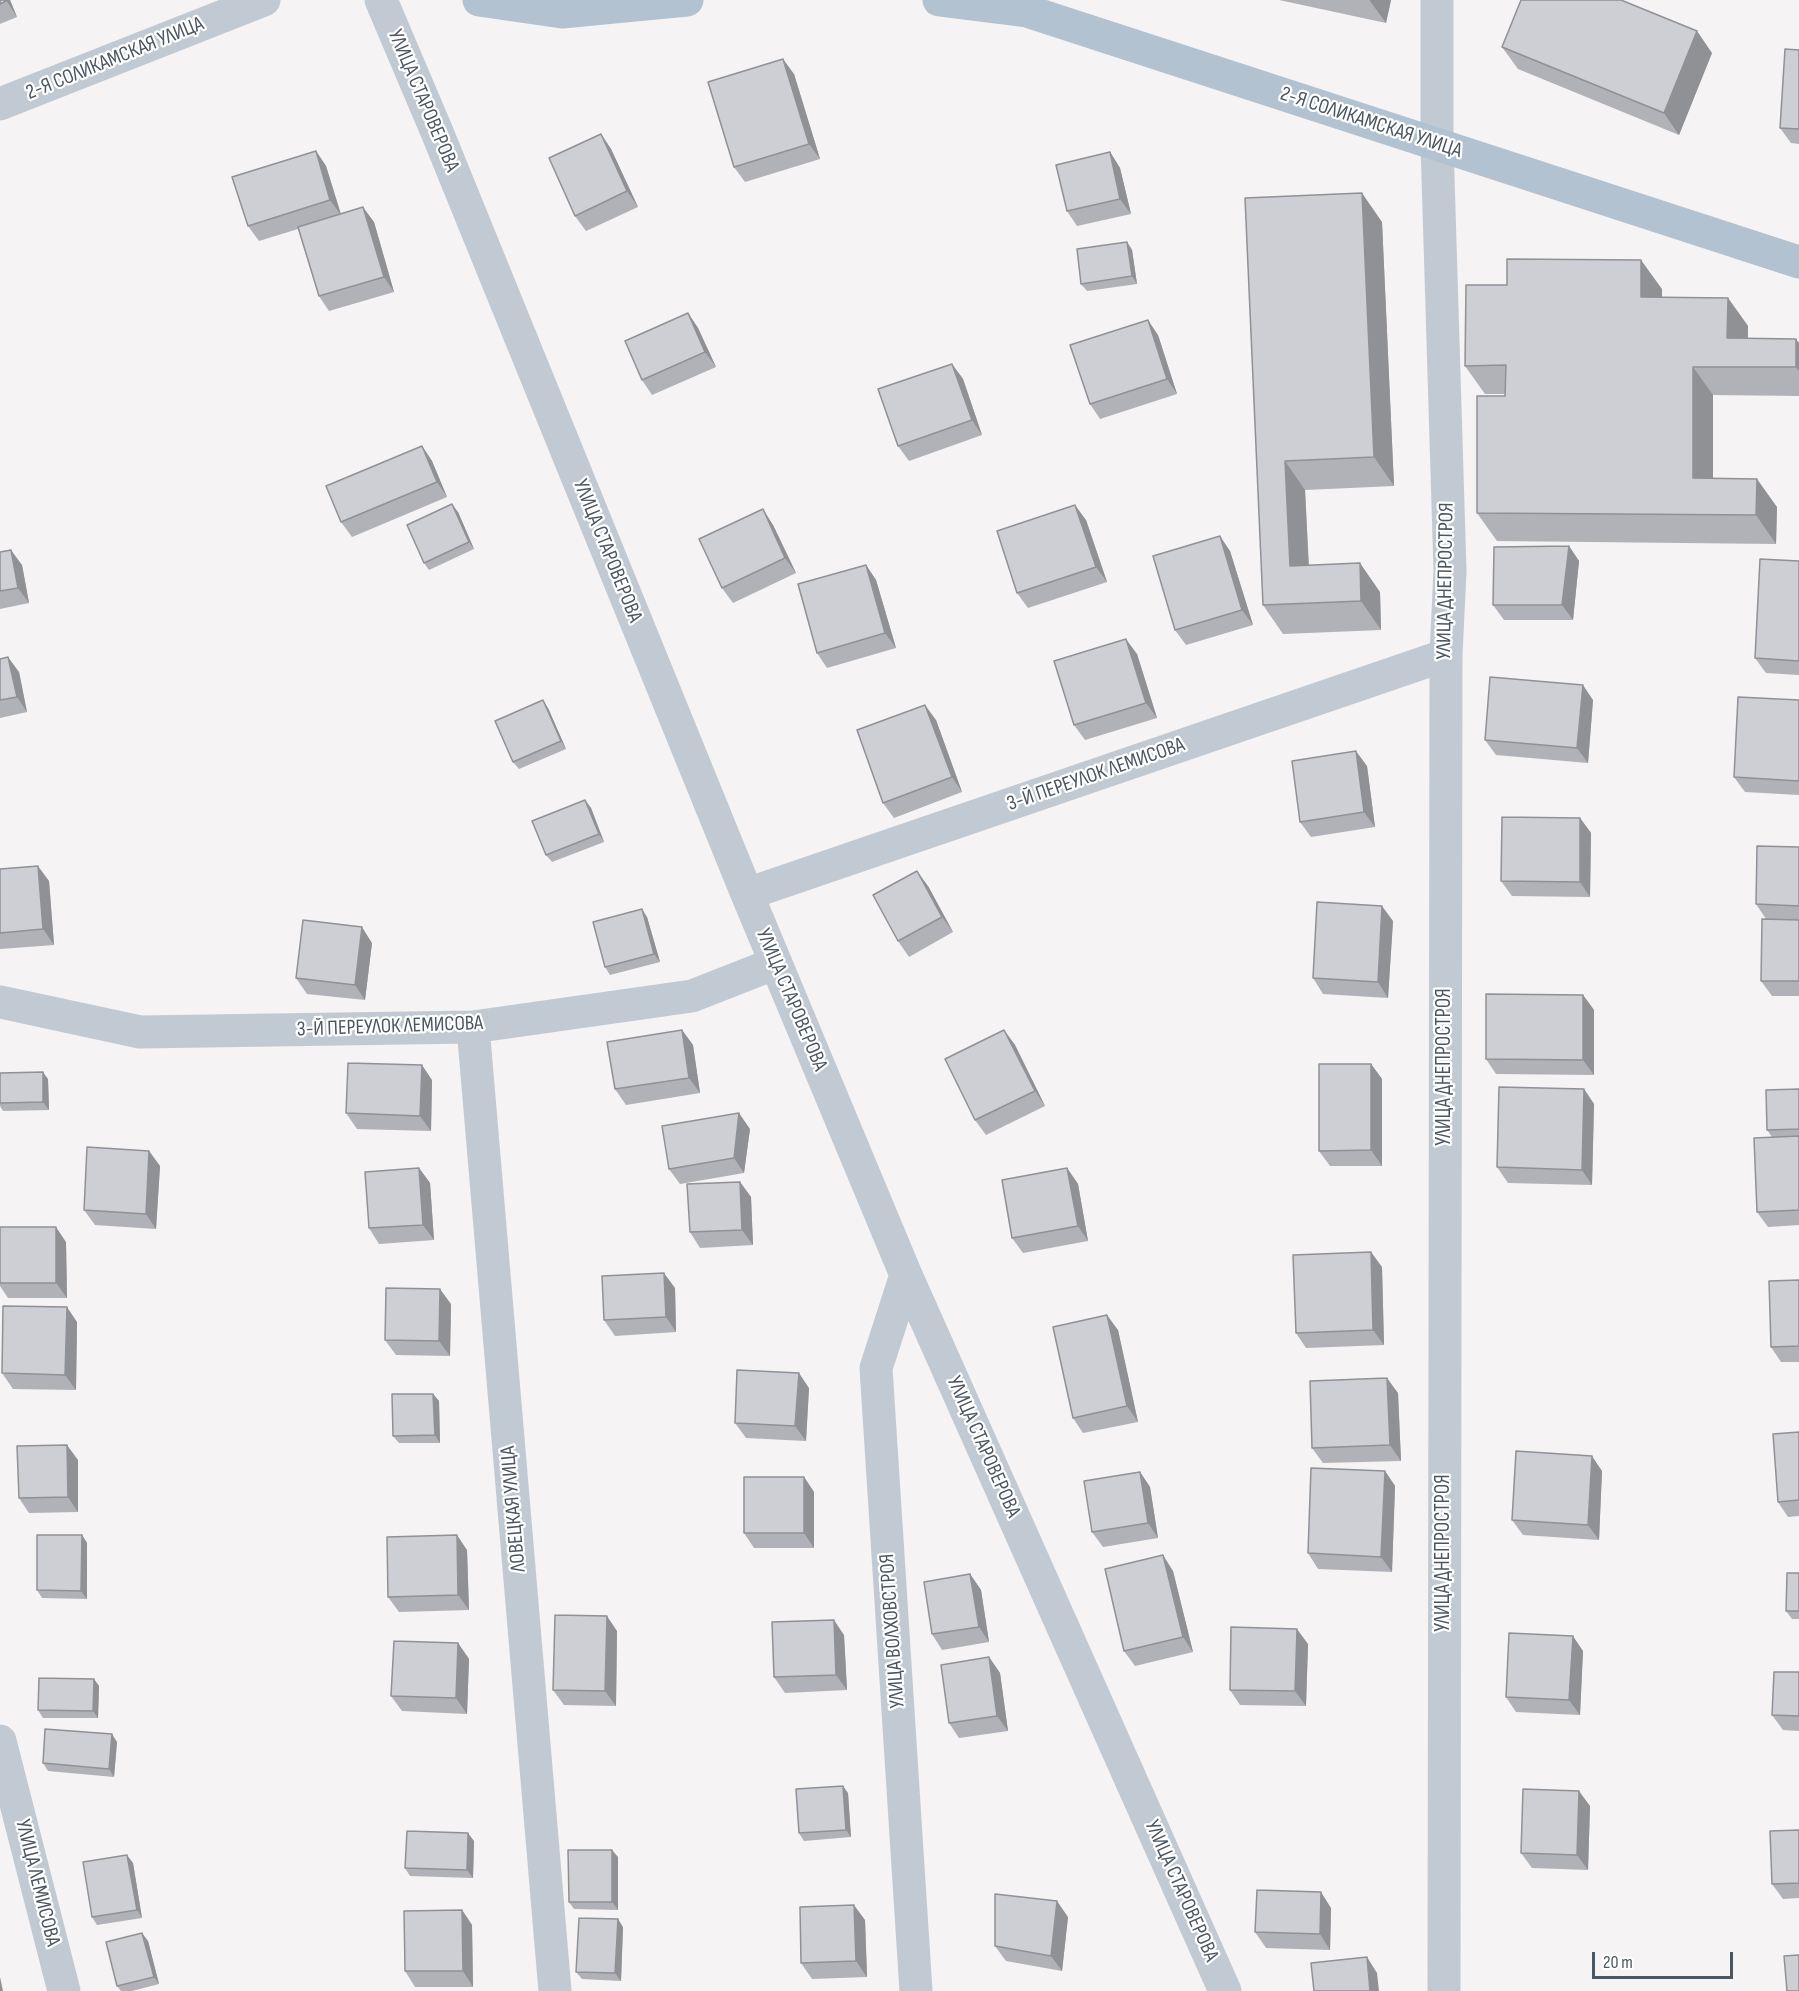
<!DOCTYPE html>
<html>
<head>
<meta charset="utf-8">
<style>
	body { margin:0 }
	#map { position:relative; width:1799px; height:1991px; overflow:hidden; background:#f5f3f3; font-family:"Sofia Sans Condensed",sans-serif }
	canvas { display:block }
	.scale { position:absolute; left:1592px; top:1952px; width:141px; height:27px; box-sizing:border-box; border:3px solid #4a5661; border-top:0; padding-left:8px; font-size:18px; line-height:21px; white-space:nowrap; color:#4a5661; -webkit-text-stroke:4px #fff; paint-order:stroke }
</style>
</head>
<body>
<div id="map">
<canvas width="1799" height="1991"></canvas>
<div class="scale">20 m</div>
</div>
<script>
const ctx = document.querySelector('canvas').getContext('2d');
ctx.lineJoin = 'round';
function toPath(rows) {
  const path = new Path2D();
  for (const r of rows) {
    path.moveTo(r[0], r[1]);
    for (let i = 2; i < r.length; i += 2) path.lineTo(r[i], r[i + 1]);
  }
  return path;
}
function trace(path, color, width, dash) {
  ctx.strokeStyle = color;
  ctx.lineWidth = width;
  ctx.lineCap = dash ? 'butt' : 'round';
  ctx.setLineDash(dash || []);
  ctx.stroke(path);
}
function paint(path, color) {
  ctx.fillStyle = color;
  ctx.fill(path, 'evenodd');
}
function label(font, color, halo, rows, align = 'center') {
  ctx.font = font + ' "Sofia Sans Condensed",sans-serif';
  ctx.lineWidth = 4.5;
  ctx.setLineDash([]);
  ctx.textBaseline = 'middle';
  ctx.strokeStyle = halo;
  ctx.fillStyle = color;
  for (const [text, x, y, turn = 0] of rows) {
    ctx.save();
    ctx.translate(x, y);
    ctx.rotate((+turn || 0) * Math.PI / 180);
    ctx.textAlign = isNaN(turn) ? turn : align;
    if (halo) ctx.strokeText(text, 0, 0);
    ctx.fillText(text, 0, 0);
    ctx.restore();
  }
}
trace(toPath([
	[381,0,437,132,747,894,906,1275,1225,1991],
	[1437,0,1437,144,1450,571,1446,655,1444,1991],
	[0,104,264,0],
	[747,894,1446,655],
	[0,1002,140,1032,473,1027,692,996,776,963],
	[473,1027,555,1991],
	[906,1275,876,1368,916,1991],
	[0,1741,64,1991]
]), '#c1cad2', 33);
trace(toPath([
	[479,0,562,12,687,0],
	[939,0,1027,11,1799,262]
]), '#b3c2d1', 33);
paint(toPath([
	[0,0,10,0,17,17,0,24],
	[1279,0,1391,0,1386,23],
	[1502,47,1712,53,1679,135,1518,69],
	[1799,50,1799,144,1791,143,1780,128],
	[794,74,820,159,745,182,734,167],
	[601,134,611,149,638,207,586,231,575,216],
	[316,151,326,166,341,214,374,222,394,292,329,311,319,296,298,229,259,241,248,226],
	[1110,152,1120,168,1131,214,1077,226,1067,211],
	[1245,198,1382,222,1394,486,1305,490,1309,565,1380,592,1381,630,1283,634,1263,605],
	[1127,242,1132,250,1137,284,1087,291,1081,284],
	[1662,289,1662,297,1728,298,1748,326,1748,338,1799,343,1799,396,1713,395,1713,478,1777,507,1776,544,1497,541,1477,513,1505,394,1485,394,1465,366],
	[688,313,698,328,716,367,652,395,642,380],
	[1158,335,1177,394,1100,419,1090,404],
	[952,364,963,379,982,435,909,461,898,446],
	[422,446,432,461,447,497,352,537,341,522],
	[458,512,474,549,429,570,424,563],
	[1086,520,1107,582,1028,608,1017,593],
	[773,525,796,573,733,603,722,588],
	[1569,546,1579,561,1573,620,1504,620,1493,605],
	[1230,551,1253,625,1186,645,1175,630],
	[0,552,22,565,29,603,0,609],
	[1799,561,1799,675,1766,673,1755,658],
	[866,565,876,580,896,648,827,668,817,653],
	[1137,654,1157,718,1085,740,1074,725],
	[0,659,19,672,27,712,0,718],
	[1593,700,1588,763,1496,755,1485,740],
	[1799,700,1799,795,1745,792,1734,777],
	[548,708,566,749,519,769,513,762],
	[936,720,962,792,894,818,883,803],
	[1367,766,1375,827,1311,837,1300,822],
	[585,800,591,808,604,842,552,862,546,855],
	[1580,818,1591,833,1590,897,1512,896,1501,881],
	[1799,847,1799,996,1772,996,1761,981,1766,919,1756,904],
	[0,869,49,881,54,945,0,949],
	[928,886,953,932,909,957,898,941],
	[647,917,660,962,610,975,605,967],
	[1393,921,1388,998,1323,994,1313,978],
	[372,943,365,1000,307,994,296,978],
	[1583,995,1594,1010,1594,1075,1496,1074,1486,1059],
	[682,1030,693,1045,700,1093,626,1105,615,1089],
	[1004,1030,1015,1045,1045,1106,986,1135,975,1120],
	[1371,1064,1382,1079,1382,1166,1330,1166,1319,1151],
	[0,1073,48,1079,49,1110,3,1111,0,1106],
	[432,1080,431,1131,357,1129,346,1113],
	[1584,1089,1594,1104,1592,1185,1508,1183,1497,1167],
	[1799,1089,1799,1225,1768,1227,1757,1212,1772,1137,1767,1130],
	[750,1129,744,1173,680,1184,669,1169],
	[149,1151,160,1166,156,1229,95,1225,84,1210],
	[419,1168,430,1183,434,1240,379,1244,369,1228],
	[1067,1168,1078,1184,1088,1241,1023,1253,1012,1238],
	[740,1182,751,1197,753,1245,700,1248,690,1232],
	[0,1227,66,1242,67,1298,8,1298,0,1286],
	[1382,1267,1384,1345,1306,1348,1296,1333],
	[1799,1280,1799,1362,1781,1362,1771,1347],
	[675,1288,676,1332,615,1336,604,1320],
	[451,1304,450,1356,396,1355,385,1340],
	[77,1322,76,1390,13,1389,2,1373],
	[1118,1330,1138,1422,1083,1433,1073,1418],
	[809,1388,806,1441,746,1438,735,1423],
	[1398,1393,1401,1461,1323,1463,1312,1448],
	[433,1394,439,1401,440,1443,399,1443,393,1436],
	[1799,1432,1799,1516,1788,1517,1778,1502],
	[78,1460,78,1512,29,1513,19,1498],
	[1385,1471,1395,1486,1392,1572,1318,1569,1308,1553],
	[1602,1471,1599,1540,1523,1535,1512,1520],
	[1140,1472,1150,1487,1158,1538,1103,1547,1092,1532],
	[804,1477,814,1492,814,1548,754,1548,744,1533],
	[82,1535,87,1543,87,1599,42,1598,37,1590],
	[467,1550,469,1610,399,1612,388,1597],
	[1173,1571,1193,1652,1135,1666,1124,1651],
	[1799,1573,1799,1619,1792,1619,1786,1611],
	[970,1574,981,1590,989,1642,942,1650,932,1634],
	[617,1631,616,1706,564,1705,553,1690],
	[844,1635,847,1690,785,1693,774,1677],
	[458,1643,469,1659,467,1714,402,1711,391,1696],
	[1308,1644,1306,1706,1240,1705,1230,1690],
	[1583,1651,1580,1715,1516,1712,1506,1697],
	[989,1657,1000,1673,1008,1731,959,1738,949,1723],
	[1799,1672,1799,1731,1783,1730,1772,1715],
	[94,1679,99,1686,98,1718,43,1718,38,1710],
	[117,1742,114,1777,48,1771,43,1763],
	[848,1793,851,1837,804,1841,799,1833],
	[1590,1806,1588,1870,1532,1868,1521,1853],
	[1799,1830,1799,1898,1783,1899,1772,1884],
	[474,1841,473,1878,410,1876,405,1868],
	[618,1857,618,1910,574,1909,569,1902],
	[133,1863,142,1918,97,1925,92,1917],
	[1331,1908,1330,1950,1266,1948,1255,1932],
	[462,1910,472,1925,473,1987,415,1987,405,1971],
	[1068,1917,1062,1971,1006,1961,995,1946],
	[865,1920,867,1977,812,1979,801,1963],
	[623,1927,621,1981,582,1979,576,1972],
	[148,1941,159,1984,132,1991,121,1991,117,1986]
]), '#b0b2b7');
paint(toPath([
	[6,0,10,0,17,17],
	[1370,0,1391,0,1386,23,1370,1],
	[1697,31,1712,53,1679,135,1664,113],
	[783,59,794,74,820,159,809,144],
	[601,134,611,149,638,207,627,191],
	[316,151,326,166,341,215,330,200],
	[1110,152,1120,168,1131,214,1120,199],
	[1362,193,1382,222,1394,486,1374,457],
	[363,207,374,222,394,292,384,277],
	[1127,242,1132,250,1137,284,1132,276],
	[1641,260,1662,289,1662,326,1641,297],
	[1728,298,1748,326,1747,366,1727,338],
	[688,313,698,328,716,367,705,352],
	[1148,320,1158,335,1177,394,1167,379],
	[1796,339,1799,343,1799,371,1796,367],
	[952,364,963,379,982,435,972,420],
	[1693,367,1713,395,1713,507,1693,478],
	[422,446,432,461,447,497,437,482],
	[1285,461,1305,490,1310,595,1290,566],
	[1757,479,1777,507,1776,544,1756,515],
	[452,504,458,512,474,549,469,542],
	[1075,505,1086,520,1107,582,1096,567],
	[763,509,773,525,796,573,785,558],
	[1220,536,1230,551,1253,625,1242,610],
	[1569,546,1579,561,1573,620,1562,605],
	[11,550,22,565,29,603,18,588],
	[1360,563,1380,592,1381,630,1361,601],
	[866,565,876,580,896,648,885,633],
	[1126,639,1137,654,1157,718,1146,703],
	[8,657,19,672,27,712,17,697],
	[1583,685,1593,700,1588,763,1577,748],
	[543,700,548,708,566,749,561,741],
	[925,705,936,720,962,792,952,777],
	[1356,751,1367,766,1375,827,1364,812],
	[585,800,591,808,604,842,599,834],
	[1580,818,1591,833,1590,897,1580,882],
	[38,866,49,881,54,945,43,929],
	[917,871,928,886,953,932,942,917],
	[1382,906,1393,921,1388,998,1378,982],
	[642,909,647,917,660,962,654,954],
	[362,927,372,943,365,1000,355,985],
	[1583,995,1594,1010,1594,1075,1583,1060],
	[682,1030,693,1045,700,1093,689,1078],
	[1004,1030,1015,1045,1045,1106,1035,1091],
	[1371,1064,1382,1079,1382,1166,1371,1150],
	[422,1065,432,1080,431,1131,420,1116],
	[43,1072,48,1079,49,1110,43,1102],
	[1584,1089,1594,1104,1592,1185,1582,1170],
	[739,1113,750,1129,744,1173,734,1158],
	[149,1151,160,1166,156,1229,146,1214],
	[419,1168,430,1183,434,1240,423,1225],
	[1067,1168,1078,1184,1088,1241,1078,1226],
	[740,1182,751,1197,753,1245,742,1230],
	[56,1227,66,1242,67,1298,56,1283],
	[1371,1252,1382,1267,1384,1345,1373,1330],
	[664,1273,675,1288,676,1332,666,1317],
	[440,1289,451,1304,450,1356,439,1341],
	[67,1307,77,1322,76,1390,65,1375],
	[1107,1315,1118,1330,1138,1422,1127,1406],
	[799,1373,809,1388,806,1441,795,1426],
	[1387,1378,1398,1393,1401,1461,1390,1445],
	[433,1394,439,1401,440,1443,435,1435],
	[67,1445,78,1460,78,1512,68,1497],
	[1592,1456,1602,1471,1599,1540,1588,1525],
	[1385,1471,1395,1486,1392,1572,1381,1557],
	[1140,1472,1150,1487,1158,1538,1148,1523],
	[804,1477,814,1492,814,1548,804,1533],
	[82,1535,87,1543,87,1599,81,1591],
	[457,1535,467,1550,469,1610,458,1595],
	[1163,1555,1173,1571,1193,1652,1183,1637],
	[970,1574,981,1590,989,1642,979,1627],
	[607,1616,617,1631,616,1706,605,1691],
	[834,1620,844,1635,847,1690,836,1675],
	[1297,1629,1308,1644,1306,1706,1295,1691],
	[1573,1636,1583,1651,1580,1715,1569,1700],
	[458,1643,469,1659,467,1714,456,1698],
	[989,1657,1000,1673,1008,1731,997,1716],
	[94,1679,99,1686,98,1718,93,1711],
	[112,1734,117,1742,114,1777,109,1769],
	[843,1786,848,1793,851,1837,846,1830],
	[1579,1791,1590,1806,1588,1870,1577,1855],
	[468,1833,474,1841,473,1878,467,1870],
	[612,1850,618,1857,618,1910,612,1902],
	[127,1855,133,1863,142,1918,137,1910],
	[1321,1892,1331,1908,1330,1950,1320,1934],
	[1057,1901,1068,1917,1062,1971,1051,1956],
	[854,1905,865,1920,867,1977,856,1961],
	[462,1910,472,1925,473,1987,463,1971],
	[618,1919,623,1927,621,1981,615,1973],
	[142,1933,148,1941,159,1984,154,1977],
	[1367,1957,1377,1973,1379,1991,1370,1991],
	[0,1977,3,1991,0,1991]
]), '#909195');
const building = toPath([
	[0,0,6,0,6,1,0,4,0,0],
	[1521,0,1621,0,1697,31,1664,113,1502,47,1521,0],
	[1785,49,1799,50,1799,129,1780,128,1785,49],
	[783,59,809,144,734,167,708,82,783,59],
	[601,134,627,191,575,216,549,158,601,134],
	[316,151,330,200,248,226,232,177,316,151],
	[1110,152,1120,199,1067,211,1056,165,1110,152],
	[1362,193,1374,457,1285,461,1290,566,1360,563,1361,601,1263,605,1245,198,1362,193],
	[363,207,384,277,319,296,298,227,363,207],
	[1127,242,1132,276,1081,284,1077,249,1127,242],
	[1507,259,1641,260,1641,297,1728,298,1727,338,1796,339,1796,367,1693,367,1693,478,1757,479,1756,515,1477,513,1477,396,1505,396,1506,365,1465,366,1466,285,1507,285,1507,259],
	[688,313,705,352,642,380,625,341,688,313],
	[1148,320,1167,379,1090,404,1070,345,1148,320],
	[952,364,972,420,898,446,878,389,952,364],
	[422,446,437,482,341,522,326,486,422,446],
	[452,504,469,542,424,563,407,525,452,504],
	[1075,505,1096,567,1017,593,997,531,1075,505],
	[763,509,785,558,722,588,699,539,763,509],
	[1220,536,1242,610,1175,630,1153,556,1220,536],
	[1569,546,1562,605,1493,605,1494,547,1569,546],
	[11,550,18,588,0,591,0,552,11,550],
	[1760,559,1799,561,1799,661,1755,658,1760,559],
	[866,565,885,633,817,653,798,584,866,565],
	[1126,639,1146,703,1074,725,1054,661,1126,639],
	[8,657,17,697,0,700,0,659,8,657],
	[1490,677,1583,685,1577,748,1485,740,1490,677],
	[1738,697,1799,700,1799,781,1734,777,1738,697],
	[543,700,561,741,513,762,495,721,543,700],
	[925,705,952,777,883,803,857,730,925,705],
	[1356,751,1364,812,1300,822,1292,761,1356,751],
	[585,800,599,834,546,855,532,821,585,800],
	[1502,817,1580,818,1580,882,1501,881,1502,817],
	[1757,846,1799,847,1799,906,1756,904,1757,846],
	[38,866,43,929,0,933,0,869,38,866],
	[917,871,942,917,898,941,873,895,917,871],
	[1317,902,1382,906,1378,982,1313,978,1317,902],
	[642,909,654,954,605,967,593,922,642,909],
	[1762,919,1799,920,1799,981,1761,981,1762,919],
	[303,920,362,927,355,985,296,978,303,920],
	[1486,994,1583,995,1583,1060,1486,1059,1486,994],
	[682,1030,689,1078,615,1089,607,1042,682,1030],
	[1004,1030,1035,1091,975,1120,945,1059,1004,1030],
	[348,1063,422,1065,420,1116,346,1113,348,1063],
	[1319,1064,1371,1064,1371,1150,1319,1151,1319,1064],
	[43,1072,43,1102,0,1103,0,1073,43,1072],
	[1499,1087,1584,1089,1582,1170,1497,1167,1499,1087],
	[1799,1089,1799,1129,1767,1130,1766,1090,1799,1089],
	[739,1113,734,1158,669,1169,662,1126,739,1113],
	[1799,1136,1799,1210,1757,1212,1754,1138,1799,1136],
	[87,1147,149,1151,146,1214,84,1210,87,1147],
	[419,1168,423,1225,369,1228,365,1172,419,1168],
	[1067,1168,1078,1226,1012,1238,1002,1180,1067,1168],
	[740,1182,742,1230,690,1232,687,1184,740,1182],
	[0,1227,56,1227,56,1283,0,1283,0,1227],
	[1371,1252,1373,1330,1296,1333,1293,1255,1371,1252],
	[664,1273,666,1317,604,1320,602,1276,664,1273],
	[1799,1280,1799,1346,1771,1347,1769,1281,1799,1280],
	[386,1288,440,1289,439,1341,385,1340,386,1288],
	[3,1306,67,1307,65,1375,2,1373,3,1306],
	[1107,1315,1127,1406,1073,1418,1053,1327,1107,1315],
	[737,1370,799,1373,795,1426,735,1423,737,1370],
	[1387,1378,1390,1445,1312,1448,1310,1381,1387,1378],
	[392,1394,433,1394,435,1435,393,1436,392,1394],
	[1799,1432,1799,1500,1778,1502,1773,1434,1799,1432],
	[67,1445,68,1497,19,1498,17,1446,67,1445],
	[1516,1451,1592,1456,1588,1525,1512,1520,1516,1451],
	[1311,1468,1385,1471,1381,1557,1308,1553,1311,1468],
	[1140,1472,1148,1523,1092,1532,1084,1481,1140,1472],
	[744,1477,804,1477,804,1533,744,1533,744,1477],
	[37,1535,82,1535,81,1591,37,1590,37,1535],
	[457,1535,458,1595,388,1597,387,1537,457,1535],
	[1163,1555,1183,1637,1124,1651,1105,1569,1163,1555],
	[1787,1573,1799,1573,1799,1611,1786,1611,1787,1573],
	[970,1574,979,1627,932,1634,924,1582,970,1574],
	[555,1615,607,1616,605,1691,553,1690,555,1615],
	[834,1620,836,1675,774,1677,772,1622,834,1620],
	[1231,1627,1297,1629,1295,1691,1230,1690,1231,1627],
	[1509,1633,1573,1636,1569,1700,1506,1697,1509,1633],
	[394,1641,458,1643,456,1698,391,1696,394,1641],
	[989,1657,997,1716,949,1723,941,1665,989,1657],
	[1774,1672,1799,1672,1799,1716,1772,1715,1774,1672],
	[39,1678,94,1679,93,1711,38,1710,39,1678],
	[45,1729,112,1734,109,1769,43,1763,45,1729],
	[843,1786,846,1830,799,1833,796,1789,843,1786],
	[1523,1789,1579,1791,1577,1855,1521,1853,1523,1789],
	[1799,1830,1799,1883,1772,1884,1770,1831,1799,1830],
	[407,1831,468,1833,467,1870,405,1868,407,1831],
	[568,1850,612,1850,612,1902,569,1902,568,1850],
	[127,1855,137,1910,92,1917,83,1862,127,1855],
	[1257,1890,1321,1892,1320,1934,1255,1932,1257,1890],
	[995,1894,1057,1901,1051,1956,995,1946,995,1894],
	[854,1905,856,1961,801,1963,800,1907,854,1905],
	[462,1910,463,1971,405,1971,404,1911,462,1910],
	[579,1918,618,1919,615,1973,576,1972,579,1918],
	[142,1933,154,1977,117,1986,106,1942,142,1933],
	[1799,1955,1799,1991,1787,1991,1784,1956,1799,1955],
	[1367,1957,1370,1991,1314,1991,1311,1963,1367,1957]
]);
paint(building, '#cdcfd5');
trace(building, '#909195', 1.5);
label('21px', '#4a5661', '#fff', [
	["2-Я СОЛИКАМСКАЯ УЛИЦА",115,59,-22],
	["УЛИЦА СТАРОВЕРОВА",423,101,67],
	["2-Я СОЛИКАМСКАЯ УЛИЦА",1371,123,18],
	["УЛИЦА СТАРОВЕРОВА",607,551,68],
	["УЛИЦА ДНЕПРОСТРОЯ",1446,581,-89],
	["3-Й ПЕРЕУЛОК ЛЕМИСОВА",1096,775,-19],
	["УЛИЦА СТАРОВЕРОВА",791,1000,67],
	["3-Й ПЕРЕУЛОК ЛЕМИСОВА",390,1027,-2],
	["УЛИЦА ДНЕПРОСТРОЯ",1445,1067,-90],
	["УЛИЦА СТАРОВЕРОВА",983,1447,66],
	["ЛОВЕЦКАЯ УЛИЦА",514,1509,-95],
	["УЛИЦА ДНЕПРОСТРОЯ",1444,1553,-90],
	["УЛИЦА ВОЛХОВСТРОЯ",893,1631,-94],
	["УЛИЦА ЛЕМИСОВА",37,1883,76],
	["УЛИЦА СТАРОВЕРОВА",1181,1891,66]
]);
</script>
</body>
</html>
